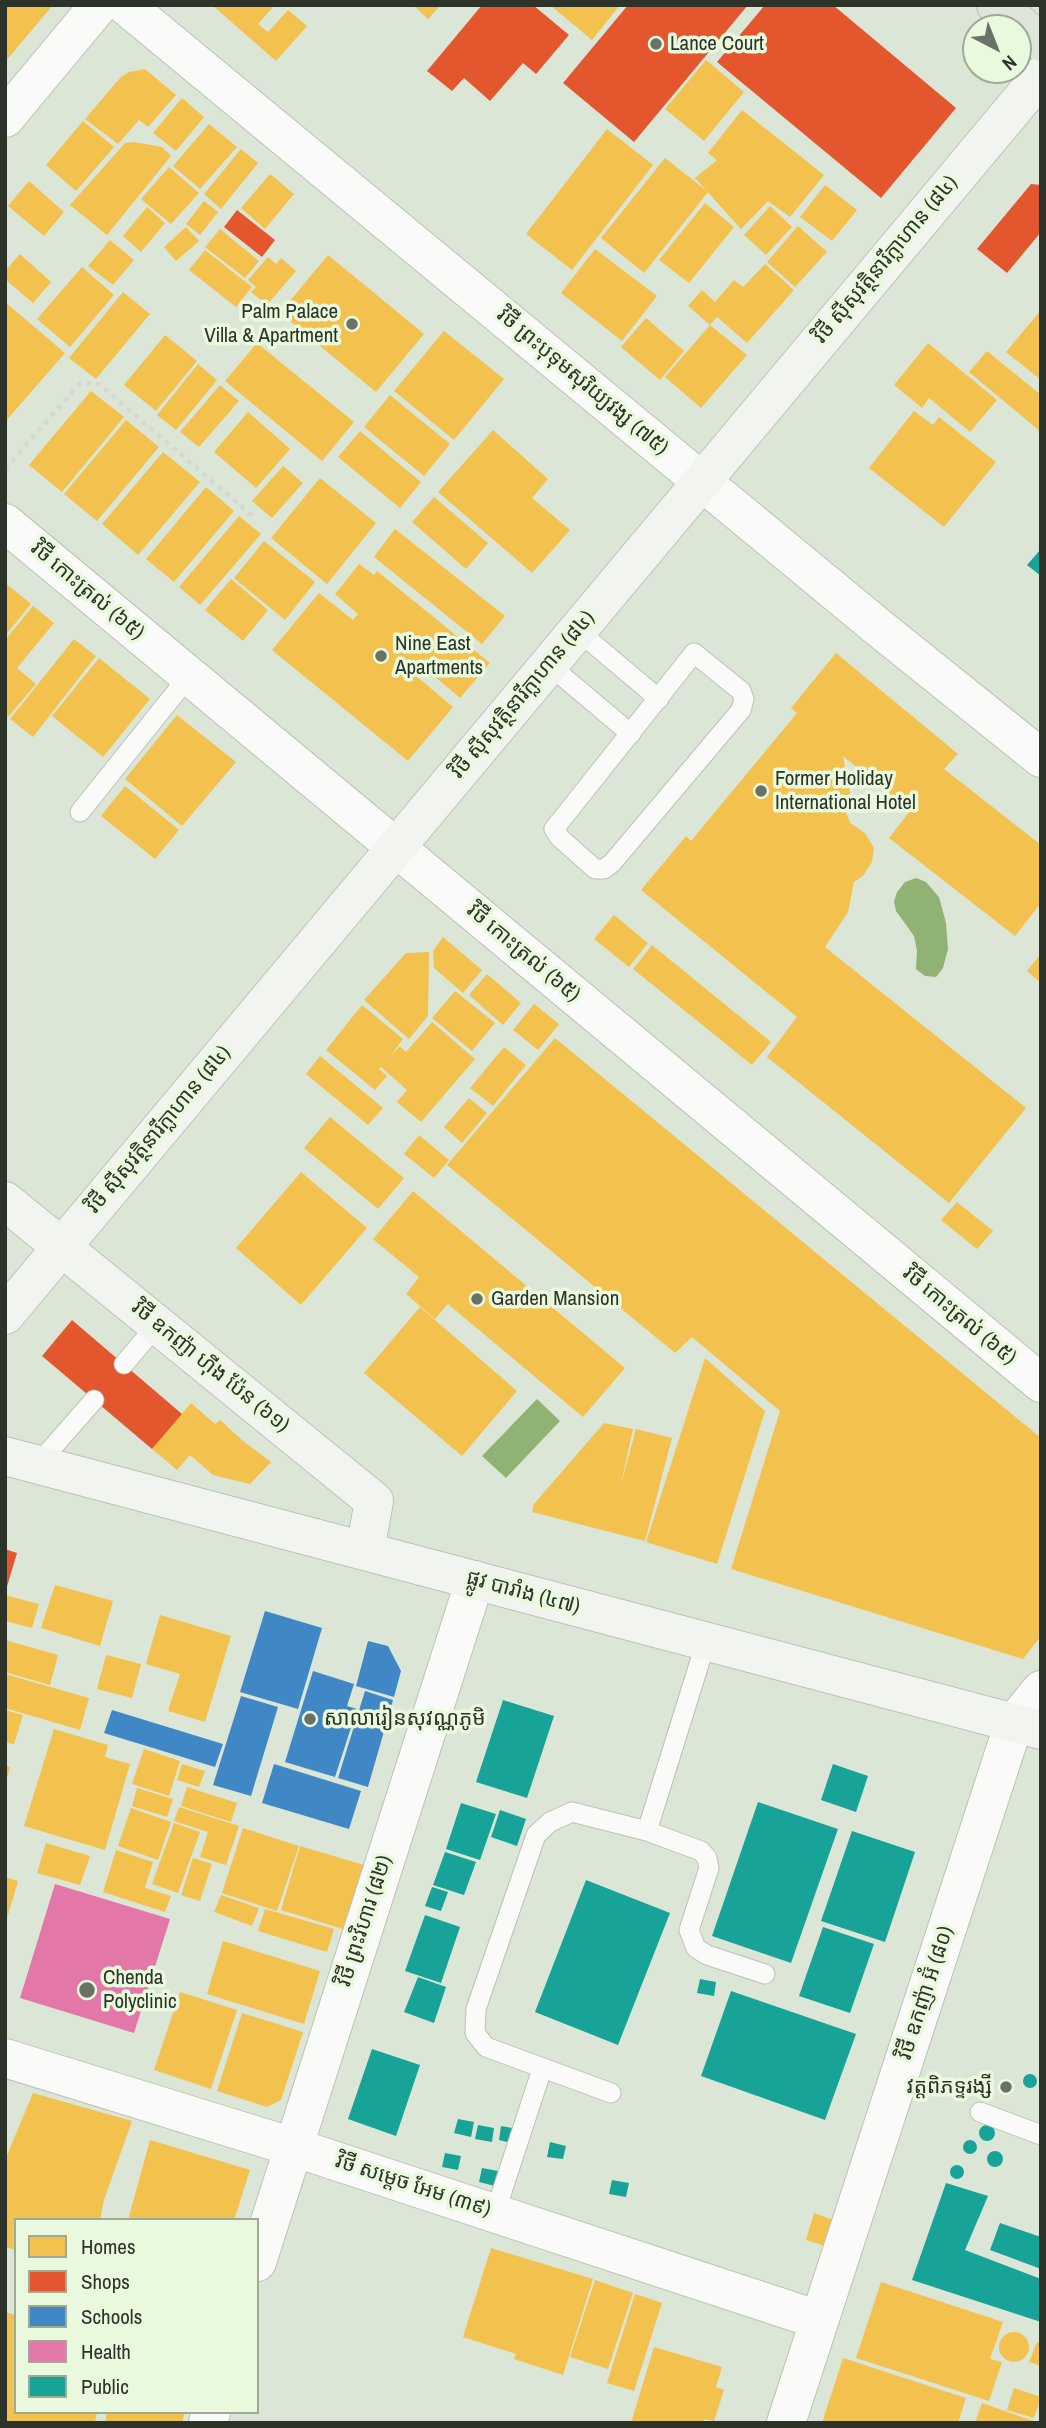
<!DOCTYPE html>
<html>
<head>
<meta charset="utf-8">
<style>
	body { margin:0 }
	#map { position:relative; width:1046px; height:2428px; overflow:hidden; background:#dce6d6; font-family:"Archivo Narrow",sans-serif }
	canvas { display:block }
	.frame { position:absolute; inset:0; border:7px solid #2d3329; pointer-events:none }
	.legend { position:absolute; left:14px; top:2218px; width:245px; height:196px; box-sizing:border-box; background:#e9f9dd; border:2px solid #9eaa95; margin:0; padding:9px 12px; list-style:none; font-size:21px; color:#2d3329 }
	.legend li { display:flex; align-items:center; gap:14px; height:35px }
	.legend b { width:35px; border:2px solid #9eaa95 }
	.north { position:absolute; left:962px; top:14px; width:70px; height:70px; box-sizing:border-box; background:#e9f9dd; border:2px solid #9eaa95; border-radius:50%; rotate:138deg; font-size:19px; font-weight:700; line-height:28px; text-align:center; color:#2d3329 }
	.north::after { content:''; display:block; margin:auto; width:24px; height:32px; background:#6a7266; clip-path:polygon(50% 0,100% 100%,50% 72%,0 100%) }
</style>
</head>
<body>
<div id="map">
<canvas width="1046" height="2428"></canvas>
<div class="frame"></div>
<ul class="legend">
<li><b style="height:19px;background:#f2c14e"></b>Homes</li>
<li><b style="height:19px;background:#e4572e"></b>Shops</li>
<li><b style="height:19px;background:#3f88c5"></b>Schools</li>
<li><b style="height:19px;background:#e377a8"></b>Health</li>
<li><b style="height:19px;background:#17a398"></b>Public</li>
</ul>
<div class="north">N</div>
</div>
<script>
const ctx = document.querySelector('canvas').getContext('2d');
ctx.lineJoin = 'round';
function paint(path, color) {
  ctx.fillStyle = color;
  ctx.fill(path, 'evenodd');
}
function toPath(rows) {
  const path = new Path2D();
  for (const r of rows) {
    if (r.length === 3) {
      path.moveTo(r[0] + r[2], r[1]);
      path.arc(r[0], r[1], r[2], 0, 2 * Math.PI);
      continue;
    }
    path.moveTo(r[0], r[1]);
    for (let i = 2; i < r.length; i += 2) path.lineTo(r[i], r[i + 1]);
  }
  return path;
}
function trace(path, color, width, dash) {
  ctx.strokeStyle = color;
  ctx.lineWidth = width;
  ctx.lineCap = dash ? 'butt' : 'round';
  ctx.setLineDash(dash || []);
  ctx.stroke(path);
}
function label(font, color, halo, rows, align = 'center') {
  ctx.font = font + ' "Archivo Narrow","Noto Sans Khmer",sans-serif';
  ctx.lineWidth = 7;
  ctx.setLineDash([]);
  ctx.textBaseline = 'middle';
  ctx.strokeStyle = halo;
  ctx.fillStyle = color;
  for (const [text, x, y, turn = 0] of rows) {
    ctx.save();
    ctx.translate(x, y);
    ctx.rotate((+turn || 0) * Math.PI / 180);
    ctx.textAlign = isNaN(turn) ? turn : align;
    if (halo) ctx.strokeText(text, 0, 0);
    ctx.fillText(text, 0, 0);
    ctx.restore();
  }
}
paint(toPath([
	[916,878,926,882,939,897,946,923,948,949,943,968,936,977,925,976,916,969,917,951,914,936,896,911,894,902,897,892,905,882],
	[537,1399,560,1421,506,1478,482,1456]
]), '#90b273');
paint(toPath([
	[5,5,53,5,5,62],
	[212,5,275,5,258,24,268,32,288,10,307,26,276,61],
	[413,5,441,5,428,19],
	[550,5,620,5,592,40],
	[706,60,744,92,704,141,665,109],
	[145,69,176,95,148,127,139,120,118,144,85,119,121,77,129,72],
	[182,98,204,117,176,151,153,133],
	[742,110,824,175,790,217,768,201,741,229,695,178,717,160,708,153],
	[83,121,114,147,76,191,46,165],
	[209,124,237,147,200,189,173,166],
	[607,129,653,165,572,270,526,234],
	[134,142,162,147,171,156,107,235,70,205,125,143],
	[241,149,258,163,221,209,204,194],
	[665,158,708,192,644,273,601,238],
	[169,167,199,193,171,224,141,199],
	[270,174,294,194,265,229,241,208],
	[29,181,64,212,44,236,8,206],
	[825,185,857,210,832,241,800,217],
	[204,201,218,212,200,235,186,224],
	[705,203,734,227,689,283,659,260],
	[770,206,792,227,766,255,744,235],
	[147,207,165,223,141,252,123,236],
	[798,226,827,252,795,287,767,262],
	[186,227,199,241,176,261,164,247],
	[220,229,259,261,245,278,205,247],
	[110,240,134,260,113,285,88,266],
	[595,249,657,296,622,341,561,293],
	[205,250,252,287,236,307,189,270],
	[20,254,51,282,33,303,5,279,5,271],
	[328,255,424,334,376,392,280,313],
	[268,257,276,264,281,258,296,271,267,305,251,292,256,287,248,280],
	[765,264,794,290,747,343,717,317,710,325,747,355,701,408,665,377,710,325,688,306,702,290,715,302,734,280,743,287],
	[82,267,114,295,70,347,37,319],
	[123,292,150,314,96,379,69,358],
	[5,302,65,353,5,422],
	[1041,310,1041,380,1006,352],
	[646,318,684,351,660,380,621,347],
	[444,331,504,379,454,440,394,391],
	[165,335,197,361,156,411,124,385],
	[257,343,354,422,322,461,225,381],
	[928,343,997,400,970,432,929,398,922,408,894,385],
	[987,351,1041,395,1041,432,969,372],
	[198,364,217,380,176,430,157,415],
	[220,385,239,401,199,447,180,432],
	[91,391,124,417,62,492,29,465],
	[390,395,450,444,424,476,364,427],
	[914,411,933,425,939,417,996,462,944,527,869,468],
	[248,412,290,449,256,488,214,452],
	[126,420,159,447,97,521,64,494],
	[493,430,548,479,532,498,570,530,532,573,438,492],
	[360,431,421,482,400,508,338,457],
	[163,452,200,482,138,555,102,524],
	[283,466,303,483,272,518,252,501],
	[320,478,376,523,327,584,271,538],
	[206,487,234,511,174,582,146,559],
	[434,497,488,543,466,569,412,522],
	[239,516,261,534,200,605,179,587],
	[395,529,505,616,482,644,374,557],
	[264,541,315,582,285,620,234,578],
	[359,564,374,575,377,571,490,663,460,698,422,666,415,675,453,707,408,761,272,650,319,593,353,620,358,614,335,594],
	[231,579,268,610,243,641,205,610],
	[5,583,31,604,5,636],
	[33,606,54,623,17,668,36,684,8,717,5,715,5,640],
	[74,639,96,656,33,737,10,719],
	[836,653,958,754,944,769,1041,845,1041,903,1015,936,889,838,910,811,843,756,850,793,845,810,850,823,865,833,874,848,872,862,863,876,854,882,848,912,825,947,1026,1108,949,1203,767,1057,797,1017,641,890,686,836,691,841,797,713,791,708],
	[99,658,150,699,103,757,52,716],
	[177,715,236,762,182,826,125,779],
	[125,786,179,830,155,859,101,816],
	[614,915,648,943,629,967,594,939],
	[443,937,482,970,463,993,434,968,433,951],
	[652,945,771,1042,752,1065,633,969],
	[429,952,428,1016,409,1039,364,1000,406,953],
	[1041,954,1041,983,1027,971],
	[487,974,521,1003,503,1025,469,995],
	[455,991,495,1023,472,1051,432,1018],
	[534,1004,559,1024,538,1050,513,1030],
	[362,1005,403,1039,389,1058,400,1046,406,1052,432,1022,475,1059,421,1122,397,1102,407,1090,381,1067,379,1069,387,1076,375,1090,326,1050],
	[555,1038,1041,1438,1041,1636,1023,1659,731,1569,780,1411,692,1337,675,1353,447,1165],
	[504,1047,526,1065,493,1106,470,1088],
	[320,1056,383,1108,368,1125,306,1074],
	[469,1098,487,1113,462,1143,444,1127],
	[330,1117,404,1178,378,1209,304,1148],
	[419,1135,449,1160,434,1178,404,1154],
	[301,1172,367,1228,301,1305,236,1248],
	[413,1191,625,1368,583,1417,448,1304,435,1319,406,1294,419,1277,373,1239],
	[957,1202,993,1231,977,1249,941,1220],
	[420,1307,517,1391,462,1456,364,1373],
	[705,1358,765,1411,717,1564,646,1542],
	[191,1403,215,1424,220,1420,243,1441,271,1462,250,1484,213,1475,190,1455,177,1470,152,1449],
	[604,1423,633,1429,620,1488,636,1429,672,1438,645,1541,532,1512,534,1504],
	[55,1585,113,1601,100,1646,41,1628],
	[5,1595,39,1604,32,1628,5,1621],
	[160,1615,231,1636,205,1722,168,1711,180,1674,146,1664],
	[5,1640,58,1655,50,1685,5,1672],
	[106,1655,141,1664,132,1698,97,1689],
	[5,1674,89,1698,80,1730,5,1708],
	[5,1710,23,1715,14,1744,5,1742],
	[54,1729,108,1745,105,1757,130,1764,105,1850,24,1826],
	[144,1749,180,1761,169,1796,132,1784],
	[182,1764,205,1771,199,1787,177,1780],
	[5,1765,10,1767,6,1782,5,1782],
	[187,1787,237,1803,231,1822,181,1806],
	[137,1788,173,1799,167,1817,132,1806],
	[179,1807,239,1826,226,1865,200,1857,208,1832,174,1821],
	[131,1808,171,1822,158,1860,118,1846],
	[174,1823,200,1832,178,1893,152,1884],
	[243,1828,299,1846,277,1911,222,1893],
	[46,1843,90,1856,80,1885,37,1873],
	[300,1846,364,1865,343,1929,281,1910],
	[116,1850,153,1862,145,1888,171,1896,165,1912,103,1892],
	[193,1858,212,1864,200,1901,181,1895],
	[5,1877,18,1881,6,1922,5,1922],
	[221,1895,259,1908,252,1926,214,1912],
	[265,1909,334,1929,327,1952,258,1931],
	[223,1941,320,1971,304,2024,207,1994],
	[180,1992,237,2010,211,2089,154,2070],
	[242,2013,303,2032,281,2100,267,2107,217,2091],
	[33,2093,132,2121,104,2200,100,2220,16,2220,16,2250,5,2247,5,2160],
	[150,2140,250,2170,234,2220,128,2220],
	[814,2213,836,2221,828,2247,806,2240],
	[491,2248,593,2279,563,2375,514,2359,516,2354,463,2337],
	[595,2280,633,2293,608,2369,570,2357],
	[881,2282,1003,2322,990,2359,1002,2362,989,2401,856,2358],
	[635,2294,662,2303,634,2391,607,2383],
	[5,2312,16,2315,16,2412,97,2412,95,2423,5,2423],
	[1014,2347,15],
	[1037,2342,1041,2343,1041,2366,1029,2362],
	[654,2347,722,2367,716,2387,724,2390,714,2421,704,2419,703,2423,631,2423],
	[843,2358,966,2398,958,2423,822,2423],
	[1014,2388,1041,2397,1034,2418,1007,2410],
	[982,2403,1036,2422,1036,2423,975,2423],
	[107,2412,185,2412,182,2423,105,2423]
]), '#f2c14e');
paint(toPath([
	[482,5,533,5,569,35,536,74,523,63,490,101,464,78,452,91,427,71],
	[628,5,748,5,634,142,563,83],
	[765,5,833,5,956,108,881,198,717,62],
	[1031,184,1041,185,1041,232,1007,273,977,249],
	[237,210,275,240,262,257,224,227],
	[72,1320,182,1414,152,1449,42,1356],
	[5,1549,17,1553,6,1590,5,1590]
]), '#e4572e');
paint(toPath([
	[265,1611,322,1628,298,1709,240,1692],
	[368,1641,388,1646,401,1671,394,1697,356,1686],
	[313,1671,354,1684,347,1706,357,1709,335,1777,285,1762],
	[365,1691,393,1700,368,1787,338,1778],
	[241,1696,278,1707,251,1796,213,1785],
	[112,1710,223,1744,215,1767,104,1733],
	[274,1764,361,1791,349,1829,262,1803]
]), '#3f88c5');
paint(toPath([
	[55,1884,170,1919,134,2033,20,1998]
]), '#e377a8');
paint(toPath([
	[1041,549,1041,576,1027,565],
	[503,1700,554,1716,527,1798,476,1782],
	[833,1764,868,1776,856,1812,821,1800],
	[758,1802,838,1829,791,1963,712,1936],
	[461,1803,496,1814,480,1860,446,1849],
	[500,1810,526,1819,517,1846,491,1837],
	[852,1831,915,1852,885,1942,821,1921],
	[445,1852,476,1862,464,1895,433,1885],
	[586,1880,670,1913,618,2045,535,2012],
	[432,1887,448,1892,441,1911,425,1906],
	[425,1915,460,1927,441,1983,405,1971],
	[823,1927,874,1944,850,2013,799,1996],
	[418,1977,446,1987,434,2023,404,2012],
	[700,1979,716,1982,714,1996,697,1993],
	[731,1991,856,2034,825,2120,701,2076],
	[372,2049,420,2065,396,2136,348,2119],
	[1030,2081,7],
	[458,2119,474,2122,471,2137,454,2133],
	[478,2125,494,2128,492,2142,475,2139],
	[987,2133,8],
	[501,2126,518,2129,515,2144,499,2140],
	[970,2147,7],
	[550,2142,566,2146,563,2159,547,2157],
	[995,2159,8],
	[445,2153,461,2156,458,2170,442,2167],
	[957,2172,7],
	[482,2168,498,2171,495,2186,479,2182],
	[612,2180,629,2183,626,2197,609,2194],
	[946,2183,988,2196,965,2250,1041,2279,1041,2322,912,2280],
	[1000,2223,1041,2237,1041,2269,990,2250]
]), '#17a398');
const lane = toPath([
	[577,630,659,699],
	[694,653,741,691,744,699,741,710,612,863,604,869,595,869,560,838,554,829,694,653],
	[548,664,631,734],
	[80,812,189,676],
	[124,1364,157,1325],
	[38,1464,94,1400],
	[647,1831,701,1851,707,1858,709,1868,689,1930,696,1948,707,1955,765,1974],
	[611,2093,486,2047,475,2033,476,2009,536,1835,550,1822,572,1812,647,1831,706,1642],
	[980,2112,1041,2135],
	[495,2213,542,2069]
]);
const street = toPath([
	[125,5,878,627,1041,758],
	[5,118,99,5],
	[5,523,1041,1383],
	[5,2058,293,2147,819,2320],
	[257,2262,475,1580],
	[208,2423,211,2412],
	[786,2423,1014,1723,1041,1690]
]);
const secondary = toPath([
	[5,1201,374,1501,365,1551],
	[5,1315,1041,76],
	[5,1456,1041,1730]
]);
const highway = toPath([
	[996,5,1041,42]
]);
trace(lane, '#bac2b6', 21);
trace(street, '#bac2b6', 40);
trace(secondary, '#bac2b6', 40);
trace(highway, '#bdc2ba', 40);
trace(toPath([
	[5,469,80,383,99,384,255,518]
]), '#d6d8d4', 4.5, [5, 5]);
trace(lane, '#fafbf9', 19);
trace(street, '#fafbf9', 38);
trace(secondary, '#f2f4f0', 38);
trace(highway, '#dfe5db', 38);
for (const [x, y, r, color] of [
	[656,44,7,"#6a7266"],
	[352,324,7,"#6a7266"],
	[381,656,7,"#6a7266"],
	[761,791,7,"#6a7266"],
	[477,1299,7,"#6a7266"],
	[310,1719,7,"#6a7266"],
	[87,1990,9,"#6a7266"],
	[1006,2087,7,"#6a7266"]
]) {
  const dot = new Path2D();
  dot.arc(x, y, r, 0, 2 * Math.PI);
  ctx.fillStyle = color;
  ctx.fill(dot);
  trace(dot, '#e9f9dd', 2.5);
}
label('21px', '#2d3329', '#e9f9dd', [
	["Lance Court",670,44],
	["Palm Palace",338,312,"right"],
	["Villa & Apartment",338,336,"right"],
	["Nine East",395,644],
	["Apartments",395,668],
	["Former Holiday",775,779],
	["International Hotel",775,803],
	["Garden Mansion",491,1299],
	["សាលារៀនសុវណ្ណភូមិ",324,1719],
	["Chenda",103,1978],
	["Polyclinic",103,2002],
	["វត្តពិភទ្ទរង្សី",992,2087,"right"]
], 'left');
label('21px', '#2d3329', '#e9f9dd', [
	["វិថី ស៊ីសុវត្ថិនារីក្លាហាន (៨៤)",886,260,-50],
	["វិថី ព្រះបុទុមសុរិយ្យវង្ស (៧៥)",582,382,40],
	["វិថី កោះត្រល់ (៦៥)",87,591,40],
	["វិថី ស៊ីសុវត្ថិនារីក្លាហាន (៨៤)",523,695,-50],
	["វិថី កោះត្រល់ (៦៥)",523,953,40],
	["វិថី ស៊ីសុវត្ថិនារីក្លាហាន (៨៤)",159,1130,-50],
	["វិថី កោះត្រល់ (៦៥)",959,1316,40],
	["វិថី ឧកញ៉ា ហ៊ីង ប៉ែន (៦១)",210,1367,39],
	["ផ្លូវ បារាំង (៤៧)",523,1593,15],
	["វិថី ព្រះវិហារ (៨២)",365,1921,-72],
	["វិថី ឧកញ៉ា អ៊ំ (៨០)",926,1993,-72],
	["វិថី សម្តេច អែម (៣៩)",413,2186,18]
]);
</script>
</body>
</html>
